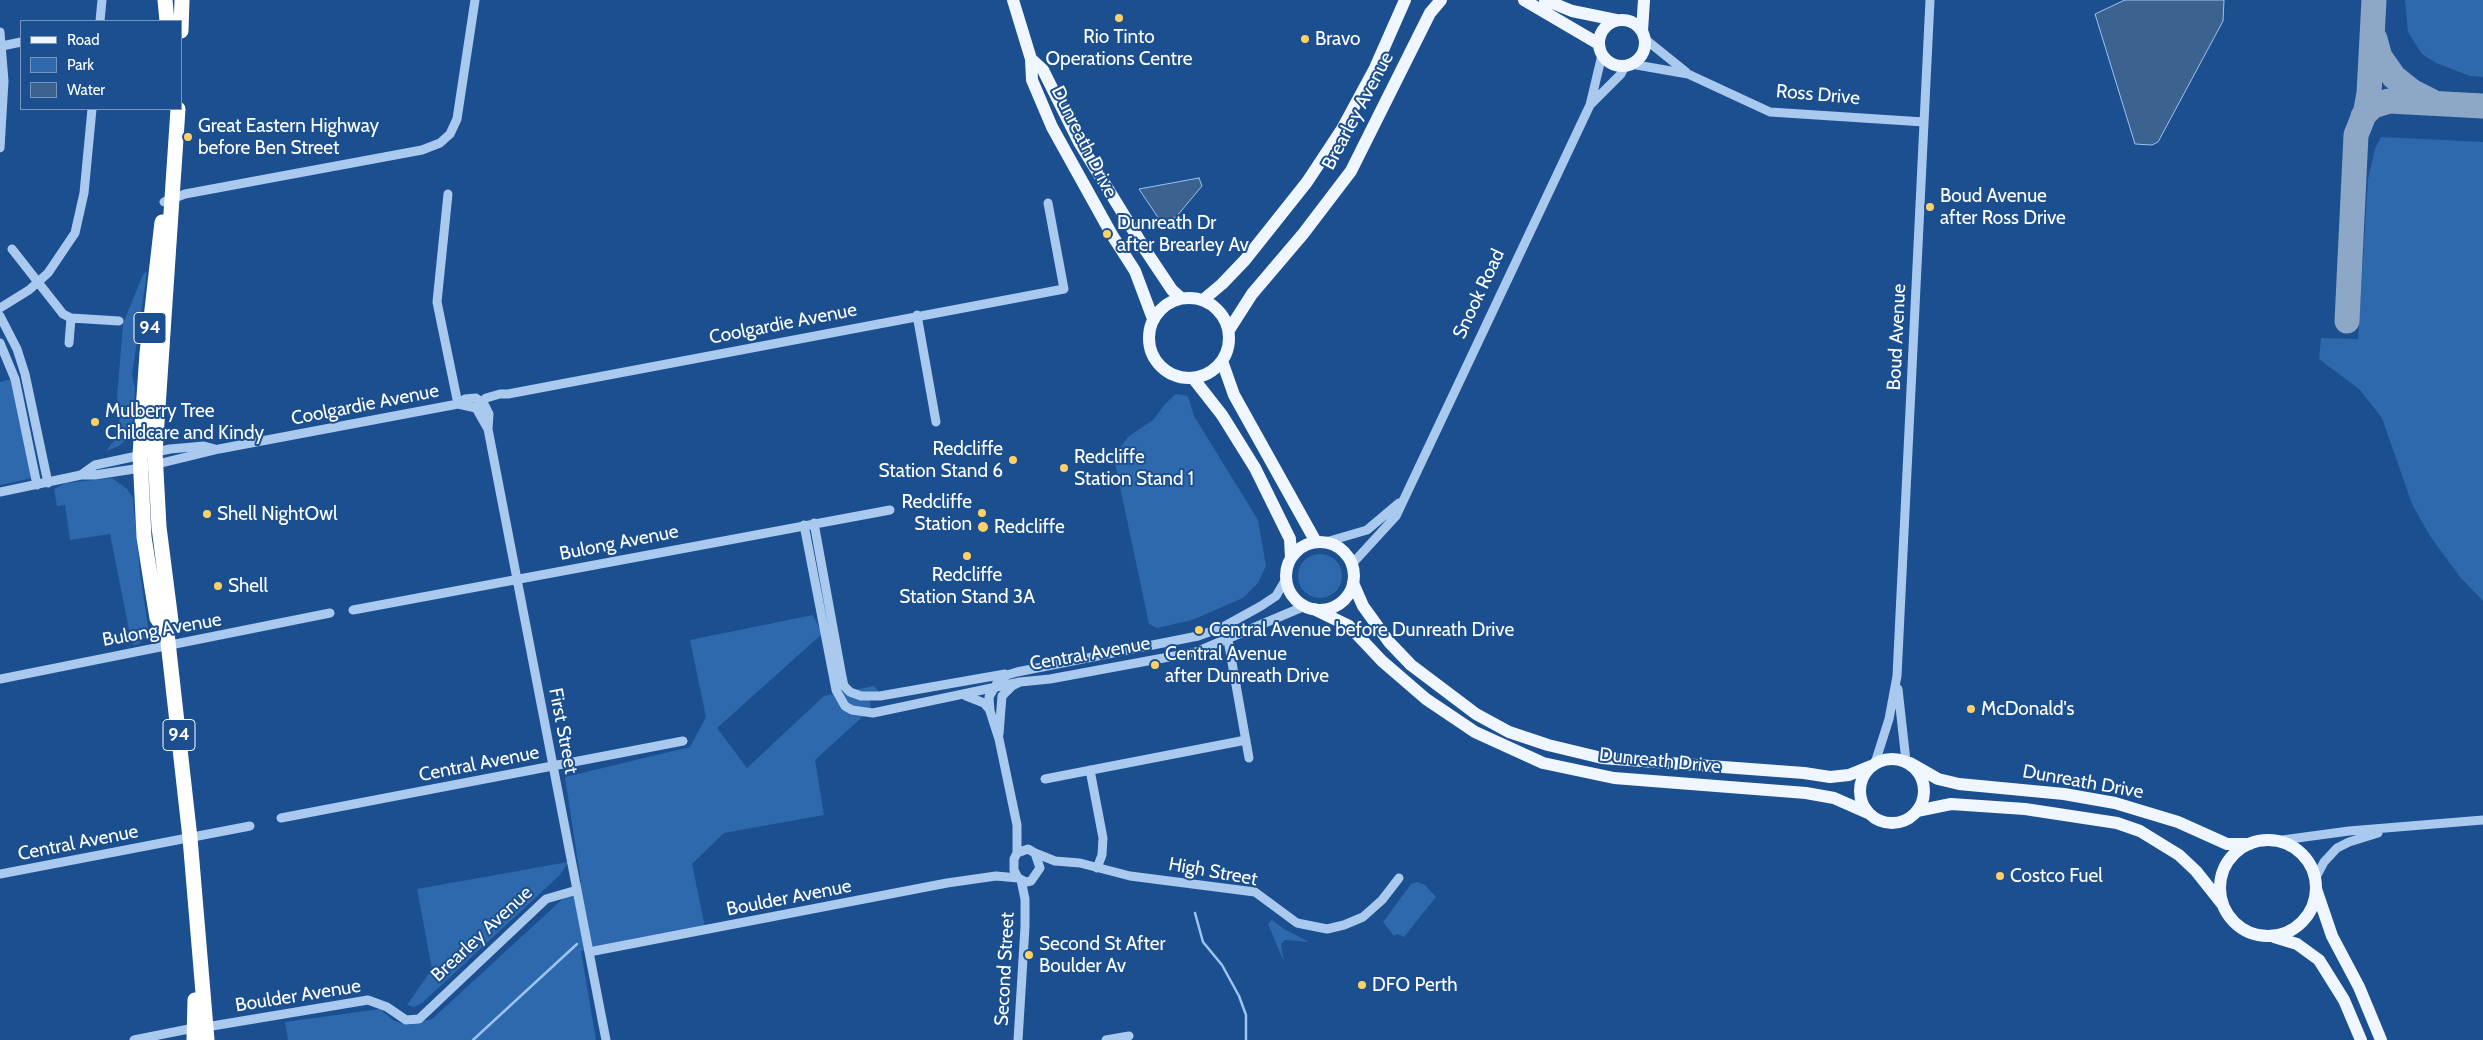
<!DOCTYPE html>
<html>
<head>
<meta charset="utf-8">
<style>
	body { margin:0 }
	#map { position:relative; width:2483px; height:1040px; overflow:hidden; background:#1b4f8f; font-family:Cabin,sans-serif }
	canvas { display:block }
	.legend { position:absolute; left:20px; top:20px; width:162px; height:90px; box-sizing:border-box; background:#1b4f8f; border:1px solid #7695bc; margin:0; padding:6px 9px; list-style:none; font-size:15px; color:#fff }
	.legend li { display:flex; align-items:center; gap:10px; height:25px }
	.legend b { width:25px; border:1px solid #7695bc }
</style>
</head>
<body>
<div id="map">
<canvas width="2483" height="1040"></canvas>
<ul class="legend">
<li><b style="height:6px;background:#f0f6ff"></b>Road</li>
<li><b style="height:14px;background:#2e69ad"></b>Park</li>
<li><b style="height:14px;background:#3c6290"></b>Water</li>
</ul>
</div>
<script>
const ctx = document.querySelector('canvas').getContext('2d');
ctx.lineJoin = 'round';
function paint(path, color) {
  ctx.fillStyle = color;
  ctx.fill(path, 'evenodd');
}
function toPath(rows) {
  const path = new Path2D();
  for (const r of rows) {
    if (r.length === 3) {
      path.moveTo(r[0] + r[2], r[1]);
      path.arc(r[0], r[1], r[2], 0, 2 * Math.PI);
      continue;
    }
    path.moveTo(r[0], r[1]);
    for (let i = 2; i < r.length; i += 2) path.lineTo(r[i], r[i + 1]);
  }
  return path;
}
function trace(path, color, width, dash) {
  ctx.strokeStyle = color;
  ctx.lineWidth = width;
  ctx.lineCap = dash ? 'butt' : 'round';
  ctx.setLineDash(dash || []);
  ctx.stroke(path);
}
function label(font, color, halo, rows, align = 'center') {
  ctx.font = font + ' Cabin,sans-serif';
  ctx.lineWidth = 4;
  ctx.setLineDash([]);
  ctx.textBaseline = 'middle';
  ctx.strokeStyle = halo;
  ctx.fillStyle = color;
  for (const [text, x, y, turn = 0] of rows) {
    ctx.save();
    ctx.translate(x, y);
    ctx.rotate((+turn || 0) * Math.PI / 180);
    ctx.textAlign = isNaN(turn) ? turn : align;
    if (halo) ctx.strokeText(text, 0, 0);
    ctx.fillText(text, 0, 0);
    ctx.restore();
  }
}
paint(toPath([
	[2405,0,2483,0,2483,77,2470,76,2436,63,2422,54,2408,32],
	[2381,137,2483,142,2483,601,2460,577,2430,536,2412,504,2382,418,2360,390,2319,359,2321,338,2358,339,2368,179,2375,149],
	[147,272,132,375,135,388,132,434,119,446,106,451,117,437,120,415,117,397,123,324,142,277,144,273],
	[11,379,32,478,0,485,0,382],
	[1176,394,1188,396,1194,416,1258,520,1266,566,1258,583,1243,598,1192,620,1157,628,1149,624,1115,463,1119,449,1128,437,1153,420,1165,404],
	[112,478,127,489,133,498,140,573,149,633,142,642,134,645,131,640,110,534,70,540,65,505,57,506,54,489,66,483],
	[1320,576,22],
	[813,615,822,634,717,728,747,768,824,696,874,686,881,694,870,700,871,709,815,760,824,815,724,833,692,864,705,927,581,951,596,1040,288,1040,285,1022,380,1009,394,1021,409,1025,432,1019,581,882,565,777,690,747,706,717,690,640],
	[568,862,560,875,422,1003,414,1007,407,1005,432,969,417,889],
	[1417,882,1425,885,1436,897,1404,937,1397,934,1394,936,1383,922,1411,884],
	[1272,920,1284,929,1309,942,1285,940,1281,944,1284,962,1268,924]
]), '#2e69ad');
const water = toPath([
	[2125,0,2224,0,2223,21,2158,142,2152,145,2135,144,2095,14,2125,0],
	[1199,178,1202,186,1176,217,1161,222,1139,189,1199,178]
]);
paint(water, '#3c6290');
trace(water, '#9cc4f0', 1);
trace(toPath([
	[1195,913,1203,942,1222,965,1239,996,1246,1015,1246,1040],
	[473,1040,577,944]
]), '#9cc4f0', 2.5);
trace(toPath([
	[2375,39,2380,57,2394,77,2413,92,2431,101],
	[2363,116,2373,106,2389,101,2483,106],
	[2347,321,2356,135,2366,110,2369,93,2374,0]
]), '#8da7c7', 25);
trace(toPath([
	[100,21,102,0],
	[0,32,4,81,0,148],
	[1645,39,1686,72],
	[2,46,21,42],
	[1631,64,1688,74,1770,112,1924,122],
	[1590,105,1621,74,1625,66],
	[448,194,437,302,458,404],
	[164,202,185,194,422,150,440,143,450,134,457,119,475,0],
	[12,249,63,314,71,318,119,321],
	[0,308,29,290,48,273,75,233,84,193,92,109],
	[917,315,936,422],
	[0,316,17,349,25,374,48,483],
	[0,343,15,379,37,485],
	[69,343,71,318],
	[458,404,465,399,476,398,484,404,489,414,488,429,606,1040],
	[476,408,486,398,500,394,508,394,1064,289,1048,203],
	[476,408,488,429],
	[81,475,95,465,170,449,204,446,215,449],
	[0,492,81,475,95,475,141,468,219,449,458,404,476,408],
	[814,523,842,677,844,686,850,692,861,696,880,696,1005,674],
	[804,525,836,690,845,706,852,710,873,713,1020,682],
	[1326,542,1367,530,1399,503],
	[1352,564,1396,516,1590,105,1602,55],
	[353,610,890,510],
	[1228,640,1249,758],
	[0,679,330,613],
	[1898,689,1906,761],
	[966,696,984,703,990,710],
	[999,734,1002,696,1012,686,1020,682,1050,679,1196,652,1305,606],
	[1875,763,1889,719,1897,676,1930,0],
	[1090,770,1103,838,1102,855,1097,868],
	[1045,779,1246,740],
	[281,818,683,741],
	[2275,841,2349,831,2483,820],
	[1017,853,1017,825,999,739,990,711,989,697,997,683,1007,675,1017,672,1198,636,1223,627,1261,606,1276,596,1286,579],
	[1035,853,1055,861,1080,863,1130,876,1255,892,1297,923,1327,929,1344,925,1363,917,1382,900,1399,878],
	[0,874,250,826],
	[2315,879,2324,862,2337,848,2349,842,2378,833],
	[589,952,947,883,996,876,1018,878,1026,882,1031,881,1040,868,1035,853,1028,849,1017,853,1014,859,1014,870,1018,878],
	[206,1027,368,1000,387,1007,406,1020,419,1019,546,899,577,890],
	[134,1040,194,1028],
	[1018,1040,1025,927,1025,899,1021,880],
	[1106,1040,1129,1036]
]), '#a9c9ee', 9);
trace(toPath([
	[1013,0,1031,59,1032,80,1052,127,1112,235,1135,271,1153,319],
	[1524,0,1599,44],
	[1545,0,1572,11,1616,20],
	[1622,43,23],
	[1642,31,1644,0],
	[1031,59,1043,70,1079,142,1146,251,1172,290,1181,298],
	[1189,338,40],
	[1203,300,1222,284,1245,260,1307,182,1342,129,1375,68,1405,0],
	[1229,330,1252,294,1303,234,1351,171,1430,13,1441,0],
	[1222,361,1234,395,1316,542],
	[1193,378,1222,415,1255,468,1290,539,1291,558],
	[1320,576,34],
	[1353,583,1363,606,1389,642,1411,665,1476,714,1509,732,1548,745,1602,758,1804,773,1830,777,1849,775,1871,766],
	[1314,609,1349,626,1382,661,1426,699,1475,732,1543,763,1614,778,1806,793,1834,798,1868,813],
	[1892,791,32],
	[1910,763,1938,779,1959,784,2064,794,2115,803,2178,822,2227,844,2250,844],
	[1917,811,1951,804,2025,809,2117,823,2140,831,2179,855,2196,871,2223,905],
	[2268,888,48],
	[2316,889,2332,936,2359,987,2381,1040],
	[2274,937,2297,944,2319,960,2344,1000,2361,1040]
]), '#f0f6ff', 12);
trace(toPath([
	[165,0,167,21],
	[181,31,182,0],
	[178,109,155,452,159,527,171,621,167,633,190,838,207,1040],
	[162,222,147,353,140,455,144,537,152,588,157,618,167,633],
	[194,1040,195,1000]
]), '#fff', 15);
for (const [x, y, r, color] of [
	[1119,18,5,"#ffd166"],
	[1305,39,5,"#ffd166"],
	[188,137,5,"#ffd166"],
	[1930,207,5,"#ffd166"],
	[1107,234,5,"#ffd166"],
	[95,422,5,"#ffd166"],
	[1013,460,5,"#ffd166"],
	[1064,468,5,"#ffd166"],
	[982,513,5,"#ffd166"],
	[207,514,5,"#ffd166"],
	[983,527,6,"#ffd166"],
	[967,556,5,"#ffd166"],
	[218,586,5,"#ffd166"],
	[1199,630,5,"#ffd166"],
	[1155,665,5,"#ffd166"],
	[1971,709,5,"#ffd166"],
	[2000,876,5,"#ffd166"],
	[1029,955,5,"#ffd166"],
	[1362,985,5,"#ffd166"]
]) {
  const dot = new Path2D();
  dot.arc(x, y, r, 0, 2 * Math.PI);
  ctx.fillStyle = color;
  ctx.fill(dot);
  trace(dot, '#1b4f8f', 2);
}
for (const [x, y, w] of [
	[150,328,32],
	[179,735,32]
]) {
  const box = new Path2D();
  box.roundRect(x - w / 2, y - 15.5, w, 31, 4);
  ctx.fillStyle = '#1b4f8f';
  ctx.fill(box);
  trace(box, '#fff', 1);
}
label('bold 18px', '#fff', null, [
	["94",150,328],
	["94",179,735]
]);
label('19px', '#fff', '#1b4f8f', [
	["Rio Tinto",1119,37,"center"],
	["Operations Centre",1119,59,"center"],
	["Bravo",1315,39],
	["Great Eastern Highway",198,126],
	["before Ben Street",198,148],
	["Boud Avenue",1940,196],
	["after Ross Drive",1940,218],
	["Dunreath Dr",1117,223],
	["after Brearley Av",1117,245],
	["Mulberry Tree",105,411],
	["Childcare and Kindy",105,433],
	["Redcliffe",1003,449,"right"],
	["Station Stand 6",1003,471,"right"],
	["Redcliffe",1074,457],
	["Station Stand 1",1074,479],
	["Redcliffe",972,502,"right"],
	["Station",972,524,"right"],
	["Shell NightOwl",217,514],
	["Redcliffe",994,527],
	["Redcliffe",967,575,"center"],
	["Station Stand 3A",967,597,"center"],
	["Shell",228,586],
	["Central Avenue before Dunreath Drive",1209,630],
	["Central Avenue",1165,654],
	["after Dunreath Drive",1165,676],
	["McDonald's",1981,709],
	["Costco Fuel",2010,876],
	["Second St After",1039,944],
	["Boulder Av",1039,966],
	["DFO Perth",1372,985]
], 'left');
label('19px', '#fff', '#1b4f8f', [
	["Ross Drive",1818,95,5],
	["Brearley Avenue",1358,111,-62],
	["Dunreath Drive",1084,142,63],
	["Snook Road",1479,294,-65],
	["Coolgardie Avenue",783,324,-11],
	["Boud Avenue",1897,337,-87],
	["Coolgardie Avenue",365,405,-11],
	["Bulong Avenue",619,543,-11],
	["Bulong Avenue",162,630,-10],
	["Central Avenue",1090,654,-10],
	["First Street",563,731,79],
	["Dunreath Drive",1660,761,6],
	["Central Avenue",479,764,-11],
	["Dunreath Drive",2083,782,10],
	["Central Avenue",78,843,-11],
	["High Street",1213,872,10],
	["Boulder Avenue",789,898,-11],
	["Brearley Avenue",482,934,-43],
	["Second Street",1005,969,-87],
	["Boulder Avenue",298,996,-9]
]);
</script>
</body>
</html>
